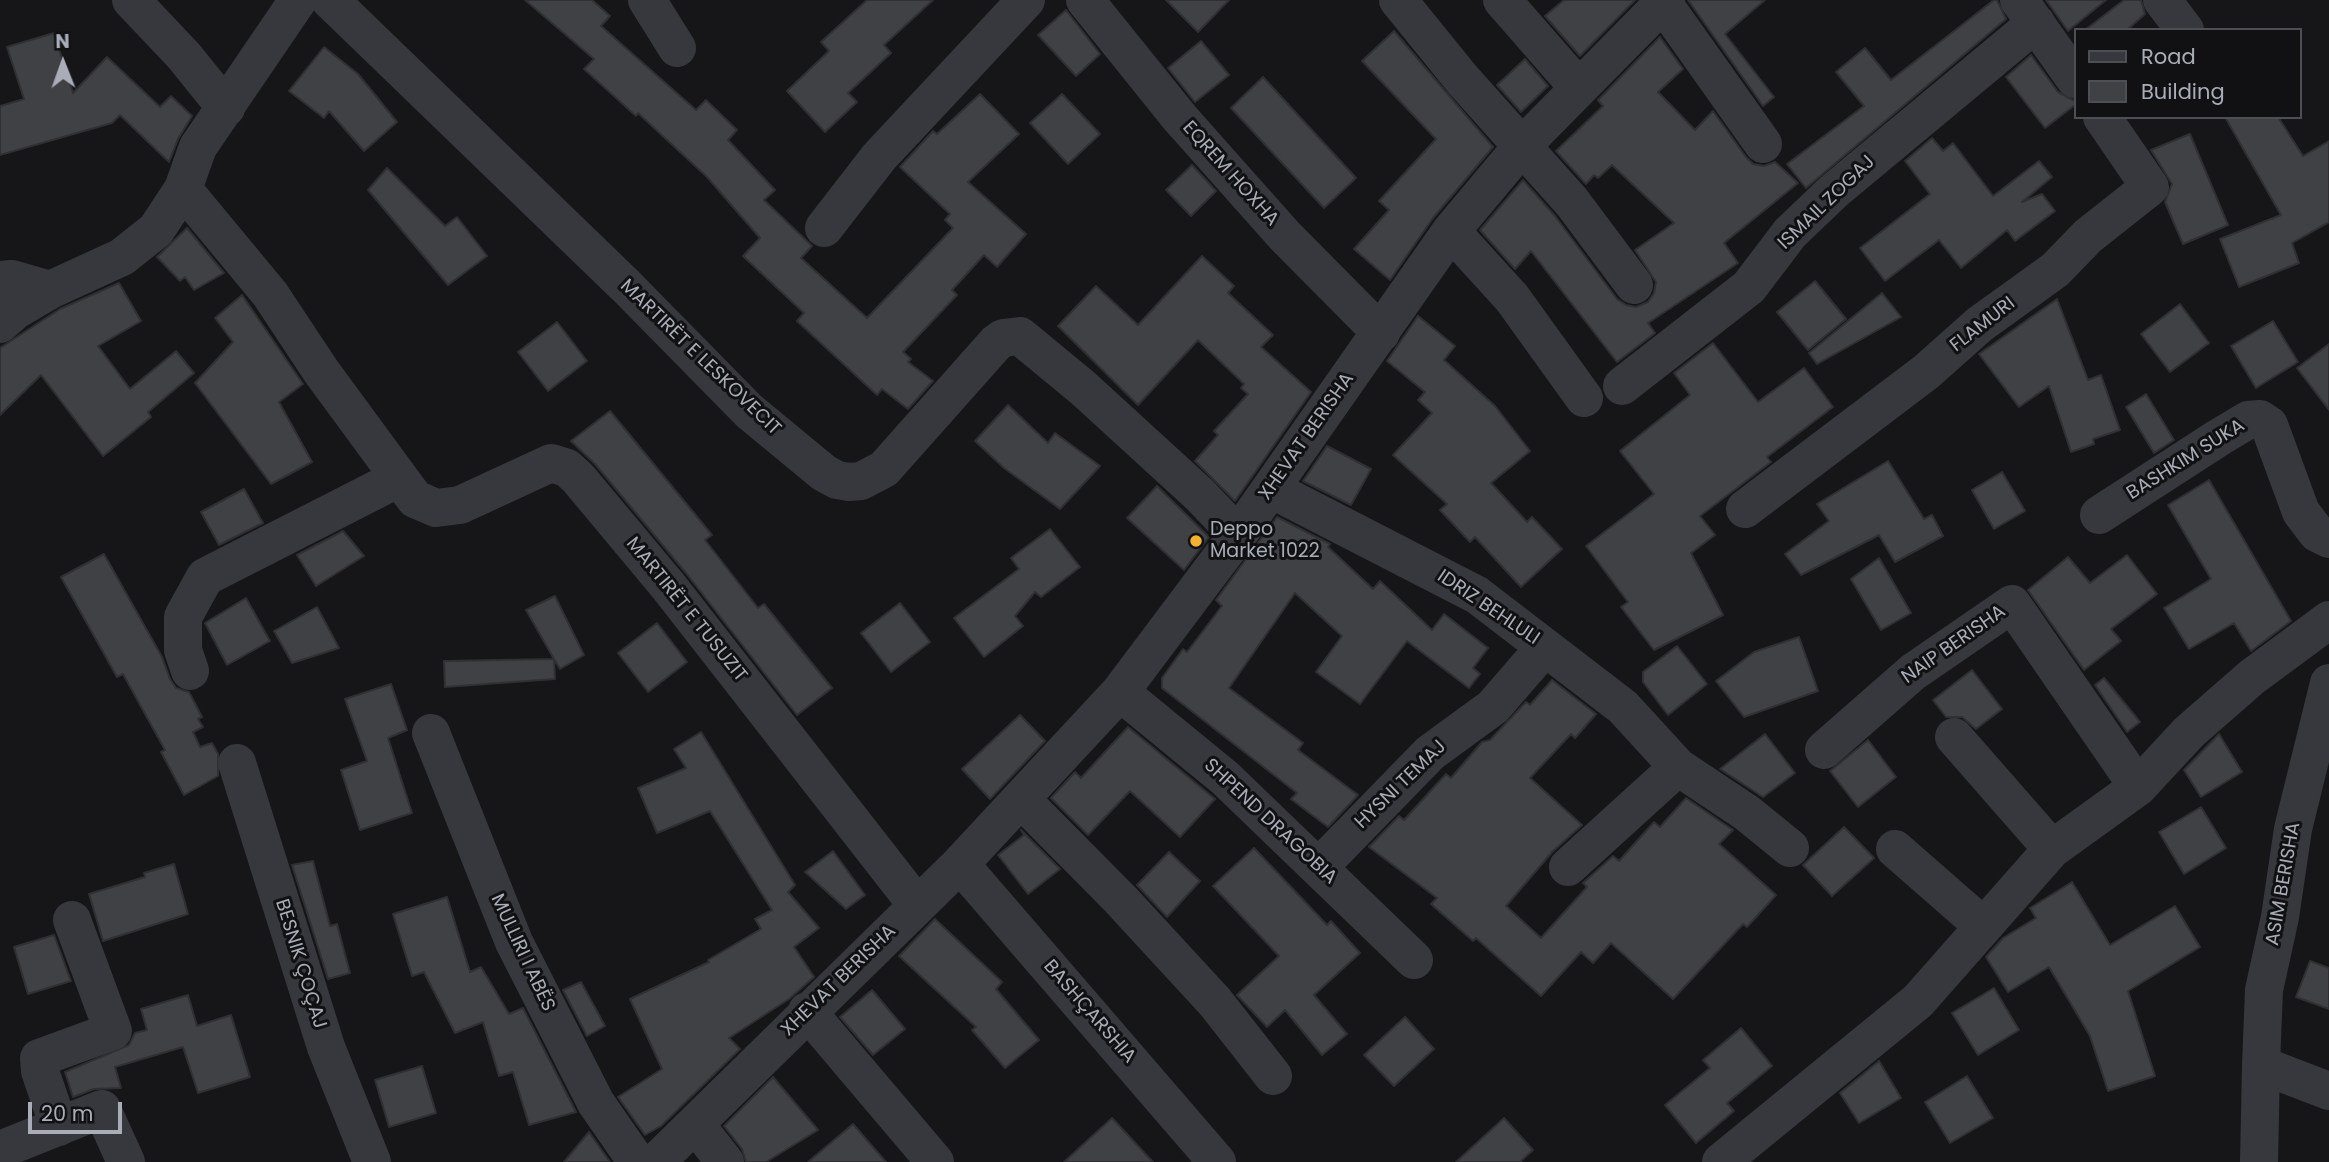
<!DOCTYPE html>
<html>
<head>
<meta charset="utf-8">
<style>
	body { margin:0 }
	#map { position:relative; width:2329px; height:1162px; overflow:hidden; background:#161618; font-family:Poppins,sans-serif }
	canvas { display:block }
	.legend { position:absolute; left:2074px; top:28px; width:228px; height:91px; box-sizing:border-box; background:#111113; border:2px solid #4d4f55; margin:0; padding:9px 12px; list-style:none; font-size:21px; color:#a8adb8 }
	.legend li { display:flex; align-items:center; gap:14px; height:35px }
	.legend b { width:35px; border:2px solid #4d4f55 }
	.north { position:absolute; left:28px; top:28px; width:70px; height:70px; -webkit-text-stroke:5px #111113; paint-order:stroke; rotate:359deg; font-size:19px; font-weight:700; line-height:28px; text-align:center; color:#a8adb8 }
	.north::after { content:''; display:block; margin:auto; width:24px; height:32px; background:#a8adb8; clip-path:polygon(50% 0,100% 100%,50% 72%,0 100%) }
	.scale { position:absolute; left:28px; top:1102px; width:94px; height:32px; box-sizing:border-box; border:4px solid #a8adb8; border-top:0; padding-left:9px; font-size:21px; line-height:24px; white-space:nowrap; color:#a8adb8; -webkit-text-stroke:5px #111113; paint-order:stroke }
</style>
</head>
<body>
<div id="map">
<canvas width="2329" height="1162"></canvas>
<ul class="legend">
<li><b style="height:9px;background:#37383d"></b>Road</li>
<li><b style="height:19px;background:#404145"></b>Building</li>
</ul>
<div class="north">N</div>
<div class="scale">20 m</div>
</div>
<script>
const ctx = document.querySelector('canvas').getContext('2d');
ctx.lineJoin = 'round';
function paint(path, color) {
  ctx.fillStyle = color;
  ctx.fill(path, 'evenodd');
}
function toPath(rows) {
  const path = new Path2D();
  for (const r of rows) {
    path.moveTo(r[0], r[1]);
    for (let i = 2; i < r.length; i += 2) path.lineTo(r[i], r[i + 1]);
  }
  return path;
}
function trace(path, color, width, dash) {
  ctx.strokeStyle = color;
  ctx.lineWidth = width;
  ctx.lineCap = dash ? 'butt' : 'round';
  ctx.setLineDash(dash || []);
  ctx.stroke(path);
}
function label(font, color, halo, rows, align = 'center') {
  ctx.font = font + ' Poppins,sans-serif';
  ctx.lineWidth = 6;
  ctx.setLineDash([]);
  ctx.textBaseline = 'middle';
  ctx.strokeStyle = halo;
  ctx.fillStyle = color;
  for (const [text, x, y, turn = 0] of rows) {
    ctx.save();
    ctx.translate(x, y);
    ctx.rotate((+turn || 0) * Math.PI / 180);
    ctx.textAlign = isNaN(turn) ? turn : align;
    if (halo) ctx.strokeText(text, 0, 0);
    ctx.fillText(text, 0, 0);
    ctx.restore();
  }
}
const building = toPath([
	[525,0,592,0,610,16,601,26,696,110,706,100,737,130,728,140,775,190,764,200,812,246,801,258,867,318,953,228,945,220,950,214,900,167,933,131,937,134,980,94,1019,134,968,182,1026,234,997,267,984,255,952,290,957,295,903,352,911,359,908,362,933,381,908,409,882,389,877,395,797,321,804,313,743,256,760,238,707,177,638,113,636,116,584,69,594,59,525,0],
	[867,0,933,0,884,45,891,53,848,93,857,102,825,132,787,91,829,51,821,42,867,0],
	[1166,0,1229,0,1198,32,1166,0],
	[1564,0,1635,0,1580,56,1545,16,1564,0],
	[1688,0,1765,0,1725,34,1774,97,1763,106,1688,0],
	[1994,0,1997,0,2006,19,1806,188,1787,164,1864,106,1836,72,1865,48,1891,80,1994,0],
	[2046,0,2106,0,2068,31,2046,0],
	[2124,0,2141,0,2145,14,2127,30,2085,30,2124,0],
	[1066,10,1100,54,1076,76,1038,35,1066,10],
	[1394,31,1493,147,1433,218,1390,280,1354,249,1389,210,1379,201,1436,139,1362,61,1394,31],
	[54,33,73,93,107,57,160,107,171,96,192,116,178,139,169,162,120,115,112,123,0,155,0,106,24,99,7,47,54,33],
	[1660,37,1683,69,1658,92,1695,130,1713,111,1746,157,1753,164,1764,166,1775,162,1798,183,1724,243,1738,263,1648,323,1655,333,1617,362,1531,251,1515,269,1480,230,1523,180,1555,216,1617,299,1626,305,1636,307,1648,302,1654,293,1656,282,1635,250,1674,223,1612,165,1598,178,1594,175,1586,184,1556,151,1603,106,1598,100,1660,37],
	[1201,41,1229,75,1195,102,1168,68,1201,41],
	[324,47,358,74,397,122,364,151,329,111,324,118,289,91,324,47],
	[2031,55,2058,92,2075,101,2075,105,2045,128,2006,77,2031,55],
	[1525,59,1548,86,1521,112,1497,85,1525,59],
	[1263,77,1356,178,1324,208,1231,108,1263,77],
	[1062,94,1100,134,1068,164,1030,123,1062,94],
	[2225,117,2278,117,2303,156,2329,141,2329,222,2292,243,2299,263,2239,287,2220,239,2281,215,2225,117],
	[2190,134,2228,225,2183,244,2165,202,2172,184,2151,150,2190,134],
	[1932,138,1943,151,1953,143,1993,196,2039,161,2052,177,2022,202,2042,194,2055,211,2015,241,2007,230,1961,268,1939,240,1885,281,1860,248,1930,194,1905,161,1932,138],
	[1192,165,1216,191,1191,216,1166,190,1192,165],
	[387,168,445,226,457,217,487,256,448,285,368,190,387,168],
	[187,228,224,273,194,290,185,277,180,281,157,257,187,228],
	[1202,256,1234,286,1228,293,1273,335,1261,347,1311,392,1235,501,1195,461,1218,435,1214,431,1248,394,1241,388,1244,384,1198,340,1138,405,1058,326,1096,286,1138,325,1202,256],
	[1815,281,1846,319,1808,350,1777,312,1815,281],
	[119,283,141,321,98,346,130,389,176,351,194,373,148,412,151,417,103,456,41,375,0,415,0,348,60,309,119,283],
	[1882,293,1901,317,1817,364,1809,353,1882,293],
	[242,295,303,384,279,402,312,462,271,484,195,383,233,342,215,318,242,295],
	[2057,299,2088,380,2101,375,2120,430,2093,439,2094,444,2071,452,2049,386,2019,407,1979,354,2057,299],
	[2180,304,2209,343,2170,372,2141,334,2180,304],
	[1418,316,1455,346,1444,360,1495,406,1530,451,1491,483,1527,522,1532,517,1562,549,1521,587,1475,537,1470,542,1440,510,1447,504,1393,455,1432,413,1418,400,1425,392,1387,361,1418,316],
	[2273,321,2298,362,2256,388,2231,346,2273,321],
	[557,322,587,361,548,391,518,352,557,322],
	[1713,343,1758,402,1804,368,1833,407,1767,457,1771,462,1700,516,1715,535,1691,553,1723,615,1654,650,1621,607,1628,602,1586,546,1654,494,1620,451,1690,395,1674,373,1713,343],
	[2329,344,2329,410,2297,368,2329,344],
	[2146,394,2174,440,2154,453,2126,407,2146,394],
	[1008,405,1048,443,1055,433,1100,466,1060,509,1004,468,975,441,1008,405],
	[610,411,712,535,705,540,758,608,764,604,832,688,797,715,686,573,595,464,571,441,610,411],
	[1327,446,1371,469,1351,505,1303,481,1327,446],
	[1888,461,1924,519,1932,515,1943,536,1895,562,1879,535,1801,575,1785,554,1829,521,1817,504,1888,461],
	[2002,472,2025,511,1994,529,1972,490,2002,472],
	[2209,480,2291,621,2251,651,2234,623,2189,649,2164,608,2211,579,2168,505,2209,480],
	[1157,486,1209,537,1184,570,1127,518,1157,486],
	[244,489,263,523,219,545,201,512,244,489],
	[1277,517,1330,544,1328,547,1373,589,1380,581,1432,630,1444,614,1488,648,1473,668,1480,674,1469,688,1407,641,1360,704,1316,672,1342,636,1295,593,1229,688,1303,743,1298,750,1358,795,1328,827,1291,799,1297,793,1162,688,1162,678,1183,649,1187,652,1222,606,1216,600,1277,517],
	[1050,529,1080,567,1041,597,1035,592,1015,616,1023,626,984,657,954,618,1019,569,1011,558,1050,529],
	[343,531,364,556,316,586,297,555,343,531],
	[104,554,162,657,170,679,176,688,189,692,202,717,198,719,203,727,193,732,200,747,212,743,218,754,218,776,184,795,161,752,165,750,123,674,117,677,61,577,104,554],
	[2127,555,2157,594,2111,629,2121,641,2084,670,2028,590,2068,557,2090,583,2127,555],
	[1879,558,1911,613,1881,630,1851,579,1879,558],
	[555,596,584,655,560,669,554,659,555,679,445,687,444,661,554,659,526,610,555,596],
	[246,598,270,641,227,665,205,623,246,598],
	[900,603,930,642,891,672,861,633,900,603],
	[317,607,339,648,292,663,274,631,317,607],
	[657,623,687,662,648,692,618,653,657,623],
	[1799,637,1818,691,1744,717,1716,681,1754,652,1799,637],
	[1677,646,1707,684,1668,715,1643,682,1643,672,1677,646],
	[1972,670,2002,709,1976,729,1962,717,1946,717,1933,700,1972,670],
	[2104,678,2140,722,2127,732,2095,685,2104,678],
	[1552,680,1596,714,1575,738,1571,734,1530,778,1582,825,1553,851,1506,906,1541,938,1587,887,1583,883,1613,856,1619,861,1654,822,1660,827,1686,798,1733,830,1719,844,1776,895,1747,927,1743,924,1673,999,1611,943,1593,963,1581,952,1541,996,1476,938,1473,941,1431,904,1437,898,1369,847,1399,816,1404,820,1446,774,1451,778,1482,742,1490,740,1526,702,1530,705,1552,680],
	[391,684,407,730,388,738,412,813,360,830,341,770,367,761,345,699,391,684],
	[1020,715,1045,741,990,799,962,769,1020,715],
	[1128,727,1215,799,1180,837,1130,791,1088,835,1051,798,1075,772,1081,778,1128,727],
	[701,732,795,885,788,892,819,928,794,947,814,977,789,999,729,1038,740,1049,661,1126,645,1135,618,1097,662,1069,630,999,709,962,708,960,761,929,755,919,772,910,710,811,657,833,638,788,686,768,674,749,701,732],
	[1765,734,1795,773,1763,797,1720,769,1765,734],
	[2219,734,2242,772,2201,797,2184,770,2219,734],
	[1868,740,1896,777,1858,807,1830,771,1868,740],
	[2201,807,2226,848,2184,874,2159,832,2201,807],
	[1844,827,1874,858,1832,896,1803,865,1844,827],
	[1021,830,1060,869,1028,894,998,855,1024,835,1021,830],
	[1254,848,1327,925,1331,921,1360,953,1314,995,1347,1034,1322,1055,1285,1010,1267,1027,1237,995,1279,956,1213,886,1254,848],
	[833,851,865,895,846,909,805,872,833,851],
	[1169,852,1200,881,1167,917,1137,885,1169,852],
	[313,861,330,926,337,924,350,973,328,979,292,865,313,861],
	[174,864,188,914,103,941,89,894,145,877,144,873,174,864],
	[2072,882,2110,945,2175,906,2200,947,2128,991,2155,1076,2108,1091,2090,1036,2049,967,2008,992,1986,957,2003,938,2036,918,2030,908,2072,882],
	[447,897,470,972,481,967,509,1014,523,1008,576,1112,529,1125,513,1072,499,1076,483,1022,455,1033,424,972,412,976,393,914,447,897],
	[935,919,1002,982,996,989,1039,1040,1005,1068,972,1030,976,1027,899,956,935,919],
	[54,935,71,981,28,994,14,947,54,935],
	[2310,961,2329,968,2329,1009,2296,997,2310,961],
	[581,982,605,1026,587,1036,563,990,581,982],
	[1994,988,2019,1030,1978,1055,1952,1013,1994,988],
	[872,990,905,1029,873,1055,840,1017,872,990],
	[188,995,197,1026,231,1015,250,1077,198,1093,183,1047,115,1067,121,1088,94,1089,73,1097,65,1072,129,1045,135,1033,147,1030,141,1009,188,995],
	[1405,1017,1434,1049,1394,1086,1364,1055,1405,1017],
	[1741,1028,1772,1066,1727,1103,1734,1111,1696,1143,1665,1105,1710,1068,1703,1060,1741,1028],
	[1879,1061,1901,1098,1859,1123,1840,1093,1879,1061],
	[422,1066,436,1113,389,1127,375,1080,422,1066],
	[1967,1076,1993,1118,1950,1143,1925,1102,1967,1076],
	[773,1077,818,1130,766,1162,746,1162,742,1149,724,1126,773,1077],
	[1112,1118,1153,1162,1064,1162,1112,1118],
	[1504,1118,1533,1150,1520,1162,1456,1162,1504,1118],
	[853,1124,886,1162,808,1162,853,1124],
	[589,1132,610,1162,564,1162,589,1132]
]);
paint(building, '#404145');
trace(building, '#303034', 2);
trace(toPath([
	[131,0,184,56,226,108],
	[330,0,626,286,749,411,824,473,837,480,849,482,861,481,884,469,996,343,1003,338,1020,336,1083,388,1200,495,1238,535],
	[647,0,677,48],
	[1085,0,1180,118,1284,235,1381,333],
	[1398,0,1462,79,1572,202,1634,285],
	[1502,0,1578,87],
	[2019,0,2075,79],
	[2162,0,2185,30],
	[1663,3,1763,144],
	[183,189,270,294,321,371,415,499,436,508,460,505,551,463,567,468,578,478,669,587,917,905],
	[824,228,879,157,1026,0],
	[1451,231,1512,298,1584,398],
	[0,280,12,279,50,290],
	[0,324,16,310,50,290,122,257,156,230,183,189,198,147,298,0],
	[1622,386,1749,287,1790,233,1834,191,2036,23],
	[1271,489,1477,595,1623,707,1678,767,1747,813,1790,848],
	[1745,509,1926,372,1980,324,2055,270,2088,236,2150,187,2102,117],
	[2099,515,2218,438,2248,420,2260,419,2269,425,2301,512,2317,533,2329,539],
	[190,671,183,650,183,617,205,577,399,478],
	[2329,683,2293,829,2280,917,2264,990,2261,1065,2329,1091],
	[1120,692,1225,778,1414,960],
	[431,733,514,942,596,1103,637,1162],
	[1954,737,2052,849],
	[1824,750,1913,672,2012,604,2138,787],
	[237,763,326,1047,372,1162],
	[1022,800,1121,900,1215,1002,1273,1076],
	[1895,849,1983,926],
	[960,864,1217,1162],
	[1319,867,1430,753,1493,707,1545,647],
	[1568,867,1678,767],
	[807,1011,935,1162],
	[696,1125,725,1162],
	[59,1127,40,1071,39,1058,113,1031,72,920],
	[0,1150,102,1109,126,1162],
	[656,1162,960,864,1120,692,1238,535,1451,231,1523,145,1666,0],
	[1721,1162,1918,1001,2052,849,2138,787,2189,732,2252,677,2329,620],
	[2259,1162,2261,1065]
]), '#37383d', 38);
for (const [x, y, r, color] of [
	[1196,541,7,"#f2b134"]
]) {
  const dot = new Path2D();
  dot.arc(x, y, r, 0, 2 * Math.PI);
  ctx.fillStyle = color;
  ctx.fill(dot);
  trace(dot, '#111113', 2.5);
}
label('19px', '#a8adb8', '#111113', [
	["EQREM HOXHA",1230,174,48],
	["ISMAIL ZOGAJ",1827,203,-44],
	["FLAMURI",1983,325,-38],
	["MARTIRËT E LESKOVECIT",700,358,44],
	["XHEVAT BERISHA",1307,437,-55],
	["BASHKIM SUKA",2186,460,-32],
	["IDRIZ BEHLULI",1488,608,34],
	["MARTIRËT E TUSUZIT",686,610,51],
	["NAIP BERISHA",1954,645,-35],
	["HYSNI TEMAJ",1401,785,-44],
	["SHPEND DRAGOBIA",1270,822,43],
	["ASIM BERISHA",2284,884,-80],
	["MULLIRI I ABËS",522,953,65],
	["BESNIK ÇOÇAJ",300,964,73],
	["XHEVAT BERISHA",839,981,-44],
	["BASHÇARSHIA",1089,1012,49]
]);
label('19px', '#a8adb8', '#111113', [
	["Deppo",1210,530],
	["Market 1022",1210,552]
], 'left');
</script>
</body>
</html>
